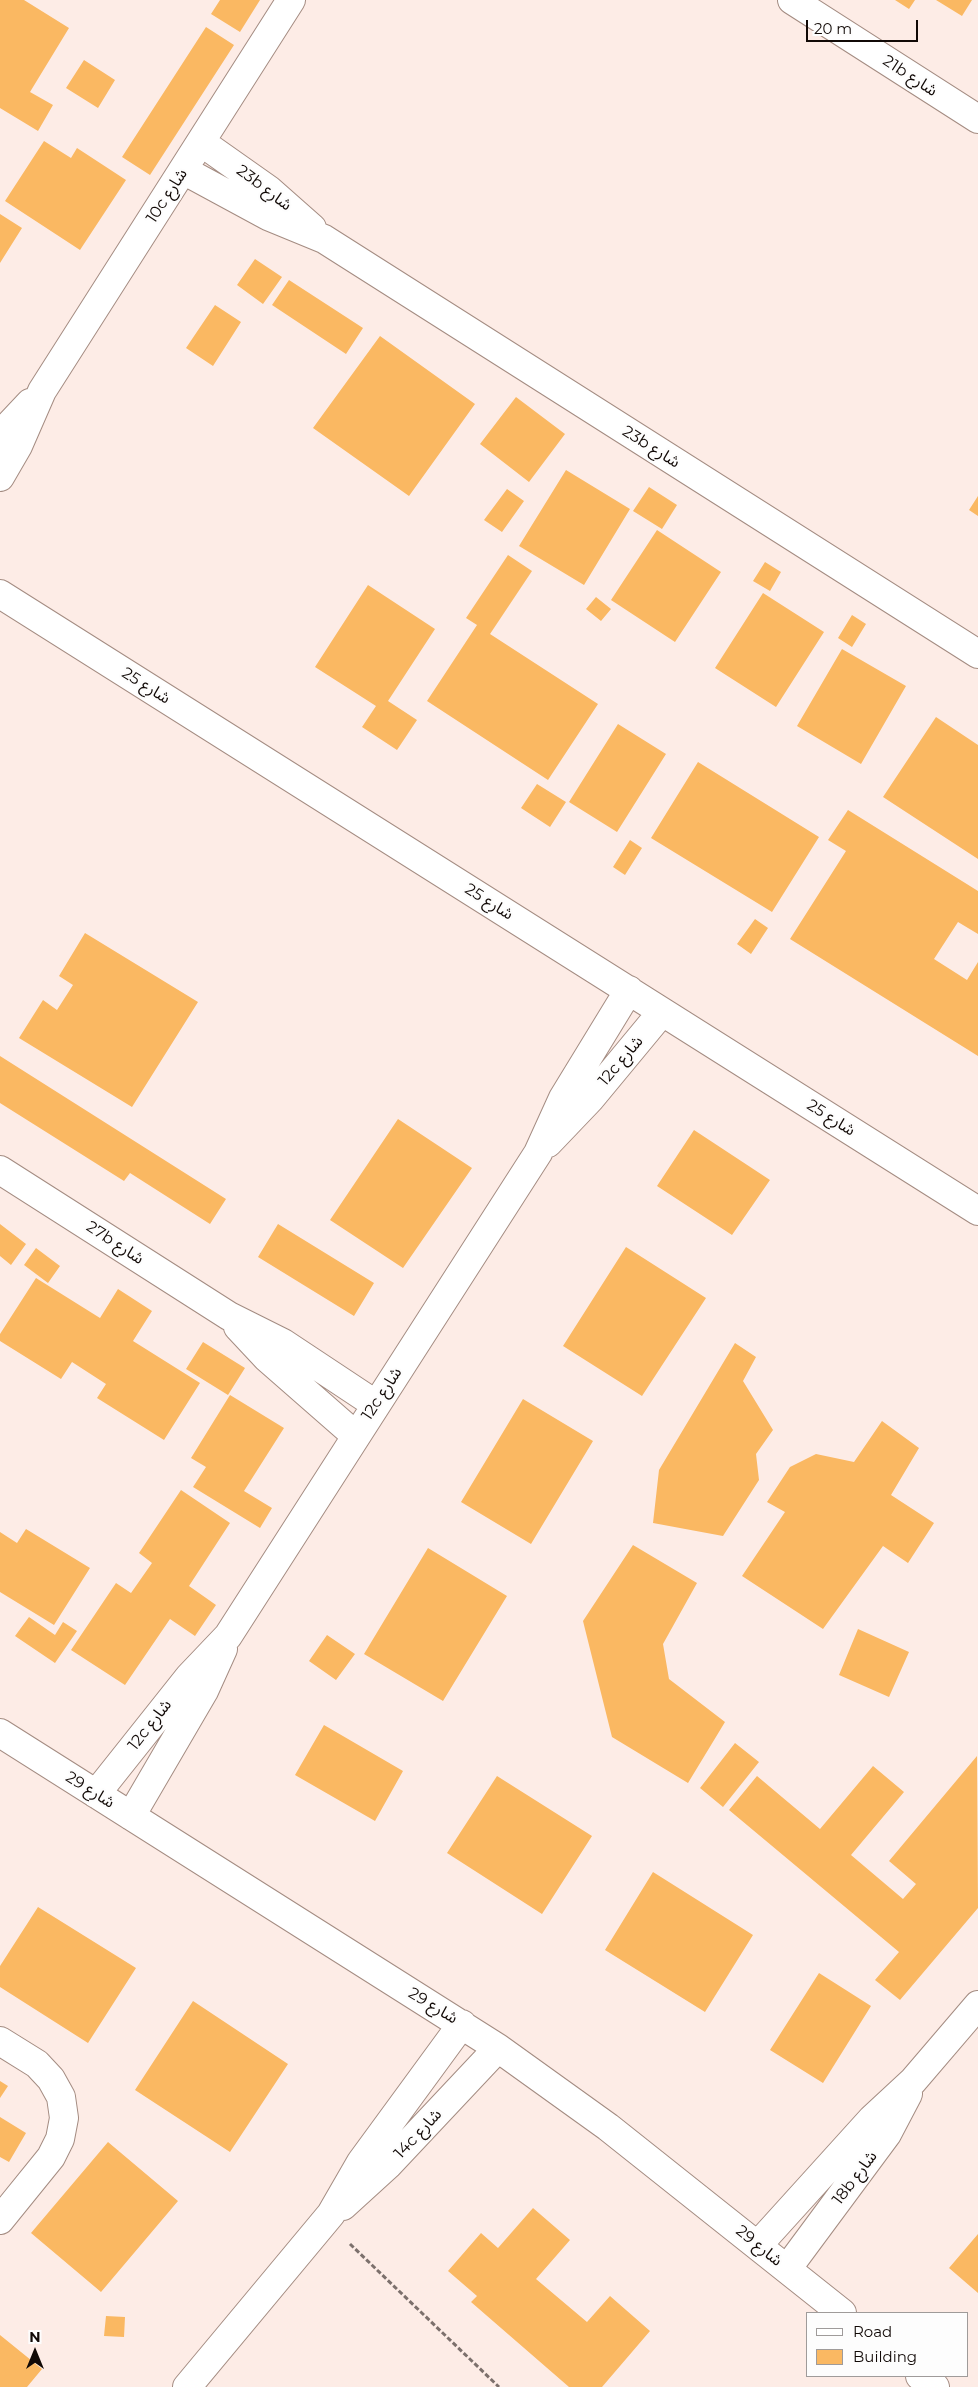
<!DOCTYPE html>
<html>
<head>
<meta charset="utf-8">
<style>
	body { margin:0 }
	#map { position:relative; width:978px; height:2387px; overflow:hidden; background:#fdece6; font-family:Montserrat,sans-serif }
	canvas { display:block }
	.legend { position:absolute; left:806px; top:2312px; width:162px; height:65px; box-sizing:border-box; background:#fdfdfd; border:1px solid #9f9b9a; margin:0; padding:6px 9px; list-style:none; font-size:15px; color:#110906 }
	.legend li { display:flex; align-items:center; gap:10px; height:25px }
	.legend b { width:25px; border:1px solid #9f9b9a }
	.north { position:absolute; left:10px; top:2327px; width:50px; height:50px; -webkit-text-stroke:4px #fdfdfd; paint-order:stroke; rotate:0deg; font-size:14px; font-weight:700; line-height:20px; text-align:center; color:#110906 }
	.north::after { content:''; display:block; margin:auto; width:18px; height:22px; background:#110906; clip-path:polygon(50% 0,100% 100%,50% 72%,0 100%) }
	.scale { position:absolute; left:806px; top:20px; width:112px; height:22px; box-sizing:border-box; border:2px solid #110906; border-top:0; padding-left:6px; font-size:15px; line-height:18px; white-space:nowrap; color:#110906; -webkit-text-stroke:4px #fdfdfd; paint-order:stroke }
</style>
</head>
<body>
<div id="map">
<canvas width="978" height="2387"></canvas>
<ul class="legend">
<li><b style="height:6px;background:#fff"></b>Road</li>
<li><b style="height:14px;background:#fab862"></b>Building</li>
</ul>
<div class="north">N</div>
<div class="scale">20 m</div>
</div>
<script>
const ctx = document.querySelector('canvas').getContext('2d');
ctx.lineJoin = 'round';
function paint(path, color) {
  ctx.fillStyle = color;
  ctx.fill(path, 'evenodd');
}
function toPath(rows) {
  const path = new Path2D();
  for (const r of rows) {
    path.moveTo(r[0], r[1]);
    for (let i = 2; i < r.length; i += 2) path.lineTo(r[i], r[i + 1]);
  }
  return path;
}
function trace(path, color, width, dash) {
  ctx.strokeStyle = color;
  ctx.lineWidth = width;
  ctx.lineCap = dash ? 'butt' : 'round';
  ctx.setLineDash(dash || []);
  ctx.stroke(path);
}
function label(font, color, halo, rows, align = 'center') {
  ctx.font = font + ' Montserrat,"Noto Sans Arabic",sans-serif';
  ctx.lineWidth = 4.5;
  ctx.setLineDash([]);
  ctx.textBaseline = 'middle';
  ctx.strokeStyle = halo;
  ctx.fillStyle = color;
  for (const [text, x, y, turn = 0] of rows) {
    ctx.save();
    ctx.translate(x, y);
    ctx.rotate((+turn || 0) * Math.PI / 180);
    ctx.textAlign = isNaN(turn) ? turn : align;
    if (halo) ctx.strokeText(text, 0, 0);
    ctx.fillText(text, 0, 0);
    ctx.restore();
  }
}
paint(toPath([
	[0,0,24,0,69,28,30,92,53,105,38,131,0,108],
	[220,0,260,0,240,32,211,14],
	[895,0,915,0,909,9],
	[936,0,972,0,962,16],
	[206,27,234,45,150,175,122,157],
	[84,60,115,80,98,108,66,88],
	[44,141,71,158,77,148,126,180,80,250,5,201],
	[0,214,22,228,0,263],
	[255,259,282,277,263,304,237,285],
	[289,280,363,328,346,354,272,305],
	[215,305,241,322,213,366,186,348],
	[380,336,475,404,409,496,313,428],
	[516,397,565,434,529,482,480,444],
	[566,470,630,509,584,585,519,546],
	[649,487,677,505,662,529,633,511],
	[507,489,524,501,502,532,484,520],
	[978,496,978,516,969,510],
	[657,530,721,572,675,642,611,600],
	[508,555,532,571,490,634,598,704,548,780,427,701,477,625,466,618],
	[765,562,781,572,770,591,753,581],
	[368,585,435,629,388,701,417,720,397,750,362,727,376,706,315,667],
	[763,593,824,632,776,707,715,668],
	[596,597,611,609,601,621,586,609],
	[852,615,866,624,852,647,838,638],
	[842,649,906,686,861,764,797,726],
	[936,717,978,745,978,859,883,797],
	[618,724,666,754,617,832,569,802],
	[698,762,819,837,772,912,651,838],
	[537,784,566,802,550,827,521,808],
	[848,810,978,891,978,934,958,922,934,959,967,980,978,962,978,1056,790,939,846,851,828,840],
	[630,840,642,848,625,875,613,867],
	[755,919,768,928,751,954,737,944],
	[85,933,198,1002,132,1107,19,1038,43,1000,57,1010,73,985,59,976],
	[0,1056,226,1199,210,1224,130,1173,124,1181,0,1103],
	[398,1119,472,1168,403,1268,330,1220],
	[694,1130,770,1180,732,1235,657,1186],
	[0,1224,26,1244,11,1265,0,1256],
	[278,1224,374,1283,354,1316,258,1257],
	[626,1247,706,1298,642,1396,563,1346],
	[36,1248,60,1266,48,1283,24,1265],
	[36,1278,100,1318,118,1289,152,1311,133,1341,200,1383,164,1440,97,1398,106,1384,72,1362,61,1379,0,1341,0,1334],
	[203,1342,245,1368,228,1395,186,1369],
	[735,1343,756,1357,743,1381,773,1430,756,1454,759,1480,723,1536,653,1523,659,1470],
	[230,1395,284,1428,244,1491,272,1508,260,1528,193,1487,206,1467,191,1458],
	[523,1399,593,1441,531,1544,461,1502],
	[882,1421,919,1448,891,1495,934,1523,908,1563,883,1546,823,1629,742,1576,785,1512,767,1502,790,1467,816,1454,854,1462],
	[181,1490,230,1523,189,1586,216,1605,195,1636,170,1619,125,1685,71,1650,116,1583,131,1593,152,1563,139,1553],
	[26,1529,90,1568,54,1625,0,1592,0,1532,17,1543],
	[633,1545,697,1583,663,1644,669,1679,725,1722,688,1783,612,1737,583,1621],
	[428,1548,507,1596,443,1701,364,1654],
	[29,1617,55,1635,63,1622,77,1631,55,1663,15,1636],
	[858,1629,909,1652,889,1697,839,1675],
	[327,1635,355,1654,336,1680,309,1661],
	[324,1725,403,1771,375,1821,295,1775],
	[735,1743,759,1762,723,1807,700,1788],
	[977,1756,978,1908,900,2000,875,1980,899,1952,729,1810,757,1776,820,1829,873,1766,904,1792,851,1855,903,1899,916,1884,889,1861],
	[497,1776,592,1836,542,1914,447,1853],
	[653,1872,753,1935,705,2012,605,1950],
	[38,1907,136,1968,88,2043,0,1987,0,1966],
	[819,1973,871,2006,823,2083,770,2050],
	[193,2001,288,2064,230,2152,135,2090],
	[0,2081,8,2086,0,2098],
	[0,2117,26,2133,9,2162,0,2157],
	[108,2142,178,2201,101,2292,31,2233],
	[533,2208,570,2240,536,2279,587,2322,610,2296,650,2331,602,2387,569,2387,471,2302,477,2296,448,2271,481,2233,498,2248],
	[978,2234,978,2293,949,2268],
	[106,2316,125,2317,124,2337,104,2336],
	[0,2335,42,2369,27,2387,0,2387]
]), '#fab862');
const street = toPath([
	[792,0,978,119],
	[201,142,269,190,312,228],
	[183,170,268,216,324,239,978,654],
	[0,435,30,403],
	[0,477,18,446,42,391,291,0],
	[0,594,978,1211],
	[548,1143,590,1099,662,1012],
	[0,1170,229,1316,283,1343,375,1404],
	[238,1327,267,1358,355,1435],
	[0,1733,498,2048,608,2127,842,2313],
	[96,1794,189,1677,228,1636,538,1153,563,1098,629,990],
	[131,1816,204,1691,223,1649],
	[0,2041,37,2064,51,2079,61,2097,64,2118,60,2139,51,2157,0,2220],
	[343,2206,388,2165,498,2048],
	[758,2245,872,2119,913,2081,978,2005],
	[787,2269,887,2134,908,2094],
	[920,2376,935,2387],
	[187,2387,331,2214,361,2162,462,2024]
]);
trace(street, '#a48c82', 30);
trace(toPath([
	[350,2244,499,2387]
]), '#7c706c', 3, [5, 2.5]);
trace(street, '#fff', 28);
label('16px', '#110906', '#fdfdfd', [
	["21b شارع",910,76,33],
	["23b شارع",264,188,37],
	["10c شارع",167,196,-57],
	["23b شارع",651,447,32],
	["شارع 25",146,686,32],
	["شارع 25",489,902,32],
	["12c شارع",621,1061,-50],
	["شارع 25",831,1118,32],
	["27b شارع",115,1243,33],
	["12c شارع",382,1394,-57],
	["12c شارع",150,1725,-52],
	["شارع 29",90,1790,32],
	["شارع 29",433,2006,31],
	["14c شارع",418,2134,-47],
	["18b شارع",855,2178,-53],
	["شارع 29",759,2246,39]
]);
</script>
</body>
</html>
